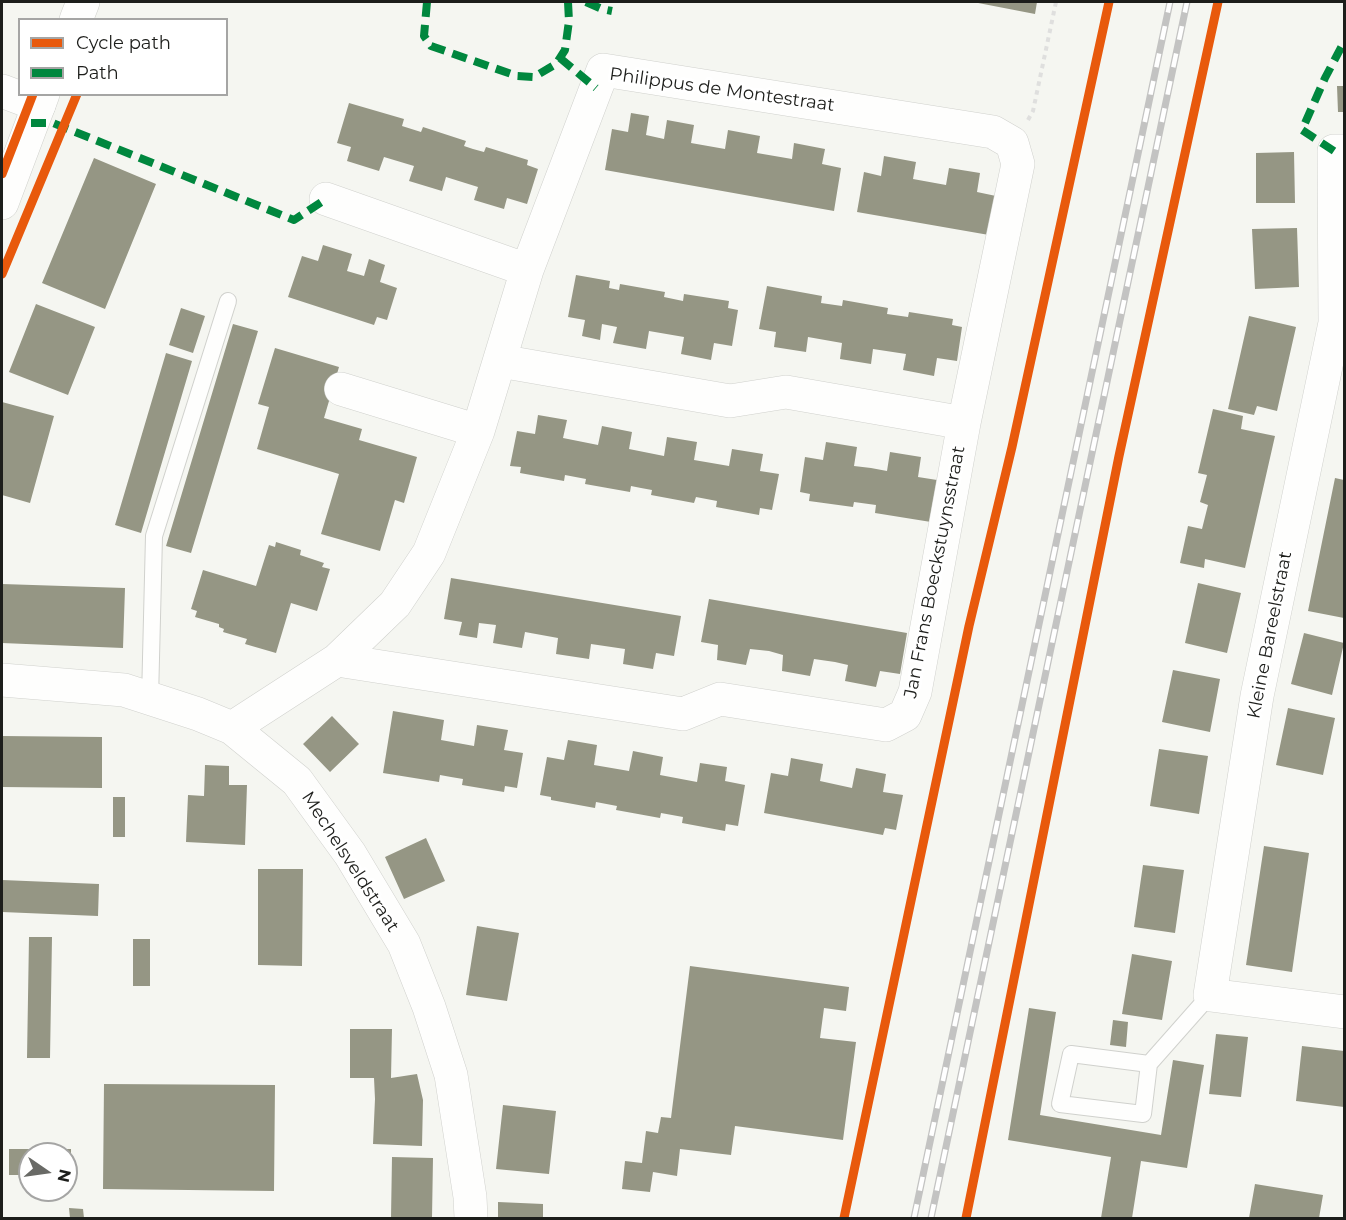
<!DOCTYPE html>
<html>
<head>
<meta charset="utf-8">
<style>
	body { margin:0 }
	#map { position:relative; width:1346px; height:1220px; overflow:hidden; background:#f5f6f1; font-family:Montserrat,sans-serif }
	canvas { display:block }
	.frame { position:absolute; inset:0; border:3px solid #1d1e1b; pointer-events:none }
	.legend { position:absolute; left:18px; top:18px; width:210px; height:78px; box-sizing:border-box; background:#fff; border:2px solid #a5a5a4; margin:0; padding:8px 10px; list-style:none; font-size:18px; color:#1d1e1b }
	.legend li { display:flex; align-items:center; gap:12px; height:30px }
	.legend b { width:30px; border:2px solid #a5a5a4 }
	.north { position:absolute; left:18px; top:1142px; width:60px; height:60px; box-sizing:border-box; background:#fff; border:2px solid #a5a5a4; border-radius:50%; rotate:103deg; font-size:16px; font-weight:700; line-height:24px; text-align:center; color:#1d1e1b }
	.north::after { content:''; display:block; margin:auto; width:21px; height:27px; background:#696a66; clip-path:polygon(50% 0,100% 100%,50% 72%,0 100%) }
</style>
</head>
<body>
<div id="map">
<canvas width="1346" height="1220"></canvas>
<div class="frame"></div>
<ul class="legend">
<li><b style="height:8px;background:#e8590c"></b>Cycle path</li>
<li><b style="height:8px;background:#00873e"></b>Path</li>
</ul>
<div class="north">N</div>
</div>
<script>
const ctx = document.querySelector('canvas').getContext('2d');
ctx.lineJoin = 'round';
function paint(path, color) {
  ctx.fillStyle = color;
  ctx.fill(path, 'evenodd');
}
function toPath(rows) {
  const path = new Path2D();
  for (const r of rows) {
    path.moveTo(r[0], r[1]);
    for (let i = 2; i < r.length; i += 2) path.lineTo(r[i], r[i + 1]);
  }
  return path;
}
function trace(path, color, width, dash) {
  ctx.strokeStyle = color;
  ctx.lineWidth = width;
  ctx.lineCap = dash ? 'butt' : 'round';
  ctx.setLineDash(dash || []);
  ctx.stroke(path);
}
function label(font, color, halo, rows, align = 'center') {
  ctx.font = font + ' Montserrat,sans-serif';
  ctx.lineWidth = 6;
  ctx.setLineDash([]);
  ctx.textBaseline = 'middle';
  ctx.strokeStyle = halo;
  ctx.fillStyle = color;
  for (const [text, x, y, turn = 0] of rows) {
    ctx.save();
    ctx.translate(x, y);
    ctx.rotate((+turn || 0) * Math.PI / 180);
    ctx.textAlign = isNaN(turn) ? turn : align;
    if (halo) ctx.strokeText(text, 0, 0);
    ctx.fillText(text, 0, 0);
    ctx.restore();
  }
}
paint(toPath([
	[973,2,1037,2,1035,14],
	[1337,86,1344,86,1344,112,1338,112],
	[349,103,404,119,402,126,421,132,423,127,466,141,464,146,473,149,484,152,486,147,528,160,527,165,538,169,527,204,507,198,504,209,474,200,478,187,446,177,442,191,409,181,414,166,384,157,379,171,347,161,351,147,337,143],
	[631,113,649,116,646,135,664,139,667,120,694,125,691,143,725,149,728,130,760,136,757,153,792,159,794,143,825,149,822,164,841,168,834,211,605,170,612,129,628,132],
	[1294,152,1295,203,1256,203,1256,153],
	[884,156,916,162,913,179,946,185,949,168,980,173,977,192,996,196,989,235,857,212,864,172,881,176],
	[94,158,156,184,105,309,42,283],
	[1297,228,1299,287,1255,289,1252,229],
	[323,245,352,254,347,271,364,276,369,259,385,265,380,282,397,288,387,320,377,317,374,325,288,297,302,256,318,261],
	[576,275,610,281,609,288,619,290,620,284,665,292,664,297,683,301,684,294,729,301,728,308,738,310,732,346,714,343,711,360,681,354,684,337,649,331,646,349,613,343,617,327,602,324,600,340,582,336,585,320,568,317],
	[767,286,822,296,821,303,842,306,843,300,888,308,887,314,908,317,909,312,953,319,952,325,962,327,957,361,937,358,934,376,903,370,906,354,873,349,871,364,840,359,842,343,808,337,806,352,774,347,776,332,759,329],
	[36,304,95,327,68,395,9,372],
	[181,308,205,316,193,353,169,345],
	[1249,316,1296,327,1277,411,1257,406,1254,415,1228,409],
	[233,324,258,331,191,553,166,546],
	[275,348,339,367,324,418,362,429,359,440,417,457,404,503,395,500,380,551,321,534,339,474,257,449,269,407,258,404],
	[166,353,192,361,141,533,115,525],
	[2,402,54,416,30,503,2,495],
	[1213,409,1243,416,1241,429,1275,436,1245,568,1205,559,1204,568,1180,563,1188,526,1202,529,1208,505,1200,502,1207,475,1198,473],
	[538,415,567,420,563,438,598,445,602,426,632,432,629,449,664,456,667,437,697,442,694,460,729,466,732,449,763,454,760,471,779,474,772,510,760,508,759,515,716,507,717,501,696,497,694,503,651,495,652,490,641,488,631,486,630,492,585,484,586,479,565,475,564,481,520,473,521,467,510,466,517,431,535,434],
	[826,442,857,447,854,466,871,468,887,471,890,452,921,457,918,477,937,480,931,522,875,513,876,505,854,502,853,507,809,501,810,494,800,492,805,457,823,460],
	[1335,478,1344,480,1344,618,1308,611],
	[276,542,301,550,300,555,324,563,322,567,330,569,317,611,291,603,276,653,245,644,247,639,223,632,224,629,219,627,219,624,195,617,197,611,191,609,203,570,256,586,269,545,275,547],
	[451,578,681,616,674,656,656,653,653,669,623,664,625,649,591,644,589,659,556,654,558,638,525,632,522,648,493,643,496,625,479,623,477,638,459,635,462,622,444,619],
	[1198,583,1241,593,1227,653,1185,643],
	[2,584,125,588,123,648,2,643],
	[709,599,907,633,900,674,880,671,876,687,845,681,848,665,835,662,814,659,810,676,782,671,783,655,769,651,750,649,746,665,717,660,718,645,701,642],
	[1304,633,1344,643,1332,695,1291,684],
	[1173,670,1220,679,1210,732,1162,722],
	[1288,708,1335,718,1323,775,1276,765],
	[393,711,444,720,441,740,474,746,477,725,508,730,504,750,523,753,517,788,505,786,504,792,462,785,463,779,451,777,440,775,439,782,383,773],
	[332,716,359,744,330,772,303,744],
	[2,736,102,737,102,788,2,787],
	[568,740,597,745,594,765,629,771,633,751,663,757,660,775,697,782,700,763,727,767,725,781,745,785,738,826,726,824,725,831,682,823,683,817,661,813,660,818,616,810,617,806,596,802,595,808,551,800,551,797,540,795,547,757,564,760],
	[1159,749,1208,756,1199,814,1150,806],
	[791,758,823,764,820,781,852,788,856,768,886,774,883,792,903,795,896,830,885,828,883,835,764,813,771,773,788,776],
	[205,765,229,766,229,785,247,785,245,845,186,842,188,795,204,796],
	[113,797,125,797,125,837,113,837],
	[426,838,445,881,404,899,385,857],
	[1264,846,1309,853,1292,972,1246,965],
	[1143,865,1184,870,1175,933,1134,927],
	[258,869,303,869,302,966,258,965],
	[2,880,99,884,98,916,2,912],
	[477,926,519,933,507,1001,466,995],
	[29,937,52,937,50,1058,27,1058],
	[133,939,150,939,150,986,133,986],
	[1132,954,1172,961,1162,1020,1122,1014],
	[690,966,849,987,846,1011,824,1008,820,1038,856,1042,843,1140,735,1126,731,1155,680,1149,677,1176,653,1172,650,1192,622,1189,625,1161,642,1163,646,1131,658,1133,661,1117,671,1118],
	[1029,1008,1056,1012,1040,1115,1161,1135,1173,1060,1204,1065,1187,1168,1141,1161,1132,1218,1101,1218,1111,1157,1008,1140],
	[1113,1020,1128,1022,1126,1047,1110,1045],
	[350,1029,392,1029,391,1078,417,1074,423,1100,422,1146,373,1144,375,1099,374,1078,350,1078],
	[1216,1034,1248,1037,1241,1097,1209,1094],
	[1302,1046,1344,1051,1344,1107,1296,1101],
	[104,1084,275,1085,274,1191,103,1189],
	[503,1105,556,1111,549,1174,496,1169],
	[9,1149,71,1149,71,1174,66,1175,66,1154,30,1154,30,1175,9,1175],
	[392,1157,433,1158,432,1218,391,1218],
	[1255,1184,1323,1195,1319,1218,1249,1218],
	[498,1202,543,1204,543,1218,498,1218],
	[69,1208,83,1209,84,1218,70,1218]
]), '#959684');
const lane = toPath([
	[150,699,154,536,228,301],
	[1149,1064,1071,1054,1060,1104,1143,1114,1149,1064,1210,995]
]);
const street = toPath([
	[2,91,39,105],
	[1344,151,1334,151,1335,323,1257,696,1210,995,1344,1012],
	[326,199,527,270],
	[500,361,730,401,786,392,964,423],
	[341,389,478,431],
	[2,680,124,690,198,714,232,728,297,781,350,854,404,944,429,1007,451,1075,470,1197,471,1218],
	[232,728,337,660,395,604,429,553,478,431,527,270,603,70,993,132,1012,143,1018,164,964,423,915,692,905,715,886,725,720,699,683,714,337,660]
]);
const secondary = toPath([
	[76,20,83,2],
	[2,203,43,94]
]);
trace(lane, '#d0d1cd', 18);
trace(street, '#d0d1cd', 34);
trace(secondary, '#d0d1cd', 34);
trace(toPath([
	[1028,120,1033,111,1056,2]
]), '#dfdfde', 4, [4.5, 4.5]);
trace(lane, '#fefefd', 16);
trace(street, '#fefefd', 33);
trace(secondary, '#fefefd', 33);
const rail = toPath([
	[914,1218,1170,2],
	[931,1218,1187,2]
]);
trace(rail, '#c3c3c2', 7);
trace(rail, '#fff', 4.5, [14]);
trace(toPath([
	[427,2,424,36,431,46,517,76,534,77,556,64,565,50,569,21,568,2],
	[586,2,602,9,612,11],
	[560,58,596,88],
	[31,123,53,123,294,220,326,199],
	[1334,151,1302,130,1325,78,1344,42]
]), '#00873e', 8, [15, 8]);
trace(toPath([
	[2,174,33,94],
	[2,274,77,94],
	[844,1218,969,626,1012,447,1109,2],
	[966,1218,1119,456,1218,2]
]), '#e8590c', 9);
label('18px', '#1d1e1b', '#fff', [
	["Philippus de Montestraat",722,90,8],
	["Jan Frans Boeckstuynsstraat",935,572,-79],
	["Kleine Bareelstraat",1270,635,-79],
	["Mechelsveldstraat",350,862,57]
]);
</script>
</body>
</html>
